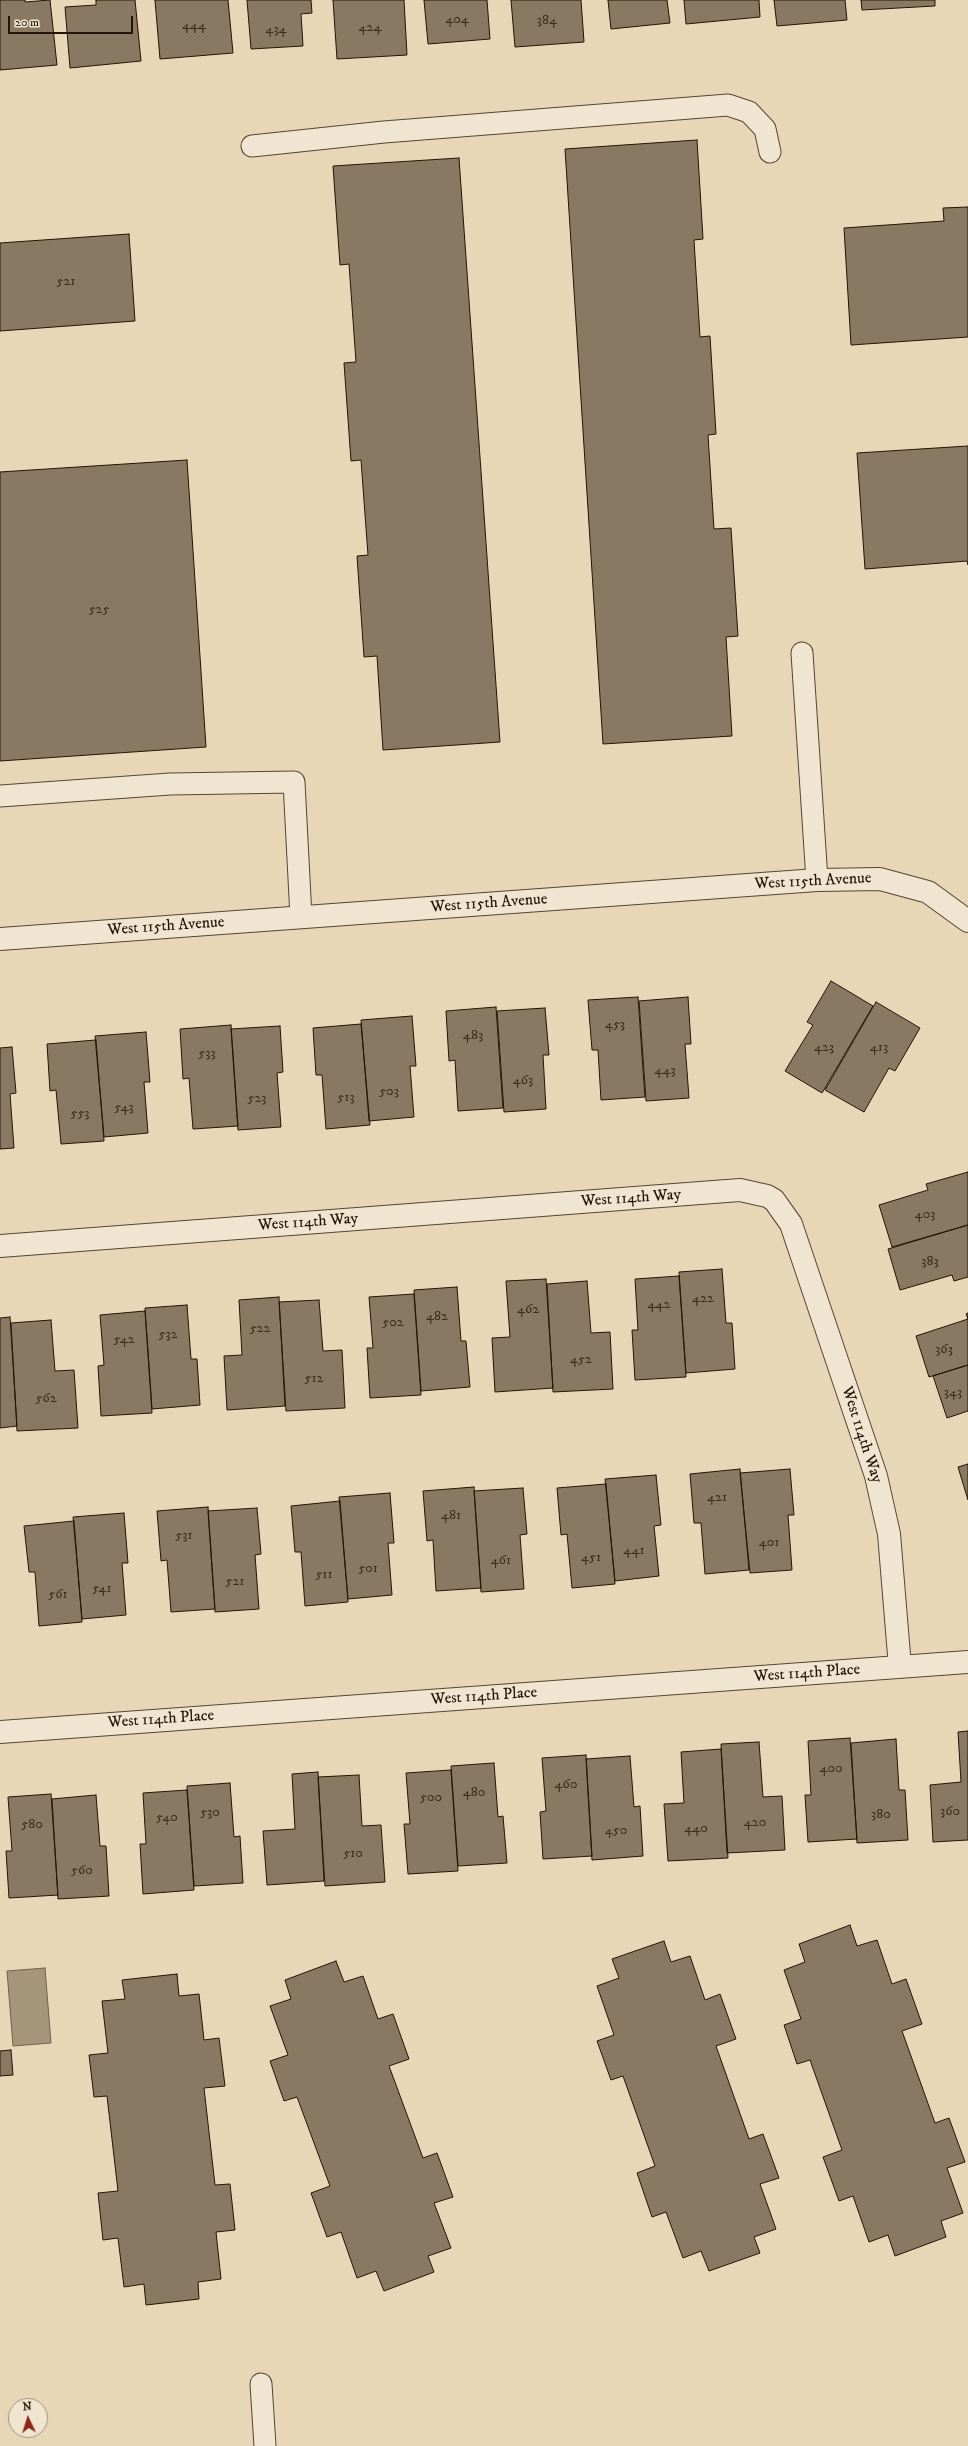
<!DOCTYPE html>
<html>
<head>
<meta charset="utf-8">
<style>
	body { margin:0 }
	#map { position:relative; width:968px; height:2446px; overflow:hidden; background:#e7d7b6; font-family:"IM FELL DW Pica",serif }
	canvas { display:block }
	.north { position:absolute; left:8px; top:2398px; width:40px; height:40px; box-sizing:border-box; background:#efe5d0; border:1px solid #9e917f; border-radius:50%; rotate:356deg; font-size:11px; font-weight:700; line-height:16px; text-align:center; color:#241406 }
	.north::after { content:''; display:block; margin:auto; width:14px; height:18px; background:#8f2418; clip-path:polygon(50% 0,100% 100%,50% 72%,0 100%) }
	.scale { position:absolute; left:8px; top:16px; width:125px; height:18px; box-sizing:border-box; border:2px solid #241406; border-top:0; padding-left:5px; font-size:12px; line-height:14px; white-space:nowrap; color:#241406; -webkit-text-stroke:3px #efe5d0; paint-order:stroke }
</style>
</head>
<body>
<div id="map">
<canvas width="968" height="2446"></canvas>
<div class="north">N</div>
<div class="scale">20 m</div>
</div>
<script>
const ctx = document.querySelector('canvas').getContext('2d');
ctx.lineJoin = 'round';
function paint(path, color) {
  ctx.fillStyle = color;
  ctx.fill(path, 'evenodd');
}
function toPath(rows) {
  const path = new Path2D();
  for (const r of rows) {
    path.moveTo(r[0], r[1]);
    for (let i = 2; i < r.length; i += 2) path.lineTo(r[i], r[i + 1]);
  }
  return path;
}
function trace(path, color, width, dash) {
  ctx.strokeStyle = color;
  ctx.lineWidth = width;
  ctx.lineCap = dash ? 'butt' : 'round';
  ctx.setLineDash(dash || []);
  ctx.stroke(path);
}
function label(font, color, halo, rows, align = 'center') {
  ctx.font = font + ' "IM FELL DW Pica",serif';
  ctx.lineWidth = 3.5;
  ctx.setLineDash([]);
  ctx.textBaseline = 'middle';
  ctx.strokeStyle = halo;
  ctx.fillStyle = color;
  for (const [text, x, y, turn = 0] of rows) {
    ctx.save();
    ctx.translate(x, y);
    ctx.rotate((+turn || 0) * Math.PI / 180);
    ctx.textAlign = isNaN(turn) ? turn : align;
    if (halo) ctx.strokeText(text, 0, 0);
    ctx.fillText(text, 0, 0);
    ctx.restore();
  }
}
const water = toPath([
	[45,1968,51,2043,13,2046,7,1971,45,1968]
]);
paint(water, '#a5957a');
trace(water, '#71614c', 1);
const building = toPath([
	[0,0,25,0,25,2,50,0,57,65,0,70,0,0],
	[96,0,135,0,141,61,70,68,65,7,96,5,96,0],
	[155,0,228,0,233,53,160,59,155,0],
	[247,0,311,0,312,13,301,14,303,46,251,49,247,0],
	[333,0,404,0,407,55,337,59,333,0],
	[424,0,487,0,490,39,428,44,424,0],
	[511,0,581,0,584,42,515,47,511,0],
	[608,0,667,0,670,23,611,29,608,0],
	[684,0,759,0,760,17,686,24,684,0],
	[774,0,845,0,847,20,777,26,774,0],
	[861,0,935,0,935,6,862,10,861,0],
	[697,140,703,239,694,240,700,337,710,336,716,434,708,435,714,529,731,528,738,636,726,637,732,736,603,744,565,149,697,140],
	[459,158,500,742,383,750,377,656,364,657,357,556,368,555,361,460,351,461,344,363,356,362,349,264,340,265,333,166,459,158],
	[968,207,968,337,851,345,844,228,944,221,943,208,968,207],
	[129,234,135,321,0,331,0,243,129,234],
	[968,446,968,565,967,561,865,569,857,453,968,446],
	[187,460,206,747,0,761,0,472,187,460],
	[831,981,873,1006,822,1093,785,1071,813,1025,807,1022,831,981],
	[638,997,645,1097,601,1100,598,1050,592,1050,588,1000,638,997],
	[688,997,691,1044,685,1044,689,1098,646,1101,639,1001,688,997],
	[876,1002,920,1028,895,1071,889,1068,864,1112,825,1090,876,1002],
	[496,1007,503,1108,458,1111,455,1060,449,1061,446,1011,496,1007],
	[545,1008,549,1055,543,1055,546,1109,504,1112,497,1011,545,1008],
	[412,1016,416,1066,410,1066,414,1117,369,1121,361,1020,412,1016],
	[361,1024,370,1125,326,1129,322,1075,316,1075,313,1028,361,1024],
	[231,1025,238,1126,193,1129,189,1078,183,1079,180,1029,231,1025],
	[280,1026,283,1072,277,1073,281,1127,238,1130,231,1029,280,1026],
	[146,1032,150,1082,144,1082,148,1133,104,1137,95,1036,146,1032],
	[96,1040,104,1141,61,1144,56,1090,50,1091,47,1044,96,1040],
	[12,1047,16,1093,10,1094,14,1148,0,1149,0,1048,12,1047],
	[968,1172,968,1225,892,1247,879,1205,928,1190,926,1184,968,1172],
	[968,1225,968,1277,954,1281,952,1275,900,1290,888,1249,968,1225],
	[722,1269,726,1323,732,1323,735,1369,686,1373,679,1272,722,1269],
	[679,1276,686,1377,635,1380,632,1330,638,1330,635,1279,679,1276],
	[546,1279,553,1388,495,1392,492,1338,510,1337,506,1281,546,1279],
	[587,1281,591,1333,610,1332,613,1389,553,1392,547,1284,587,1281],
	[457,1287,461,1341,466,1341,470,1387,421,1391,414,1290,457,1287],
	[414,1294,421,1395,370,1398,367,1348,373,1348,369,1297,414,1294],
	[279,1297,285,1406,227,1410,224,1356,242,1355,239,1300,279,1297],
	[319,1300,323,1351,342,1350,345,1408,286,1411,279,1302,319,1300],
	[187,1305,191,1359,197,1359,200,1405,152,1409,145,1308,187,1305],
	[145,1311,152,1413,101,1416,98,1366,104,1365,100,1315,145,1311],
	[968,1313,968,1365,929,1377,916,1336,968,1319,966,1314,968,1313],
	[10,1317,17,1426,0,1428,0,1318,10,1317],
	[51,1320,55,1371,74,1370,78,1428,17,1431,11,1323,51,1320],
	[968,1365,968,1411,947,1418,933,1376,968,1365],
	[968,1464,968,1500,958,1467,968,1464],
	[740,1469,749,1570,705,1574,701,1523,694,1523,690,1474,740,1469],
	[790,1469,794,1515,788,1515,792,1570,750,1573,740,1473,790,1469],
	[656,1475,661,1525,654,1526,659,1576,615,1581,605,1479,656,1475],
	[606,1484,615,1584,572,1588,567,1534,561,1535,557,1488,606,1484],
	[474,1487,481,1588,436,1591,433,1540,427,1541,423,1491,474,1487],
	[523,1488,527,1534,520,1535,524,1589,481,1592,474,1491,523,1488],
	[390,1493,394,1543,388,1543,392,1595,348,1599,339,1497,390,1493],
	[340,1501,348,1602,305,1606,301,1552,295,1552,291,1506,340,1501],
	[208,1507,215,1609,171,1612,167,1560,161,1561,157,1511,208,1507],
	[257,1508,261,1554,255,1555,259,1609,215,1612,208,1511,257,1508],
	[124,1513,128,1563,122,1563,126,1615,82,1619,73,1517,124,1513],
	[74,1521,82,1622,39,1626,35,1572,29,1572,24,1526,74,1521],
	[968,1731,968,1840,933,1842,930,1785,961,1782,958,1732,968,1731],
	[850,1738,857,1839,808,1842,805,1795,811,1795,808,1741,850,1738],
	[896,1739,899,1790,905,1790,908,1840,857,1843,851,1743,896,1739],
	[759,1742,763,1797,782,1796,785,1850,727,1853,721,1744,759,1742],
	[721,1749,728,1858,668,1861,664,1804,684,1803,681,1752,721,1749],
	[586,1755,592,1856,543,1859,540,1812,546,1811,542,1758,586,1755],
	[630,1756,634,1807,640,1806,643,1856,592,1860,586,1759,630,1756],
	[494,1763,498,1817,503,1816,507,1863,458,1866,451,1766,494,1763],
	[451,1770,458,1871,408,1874,404,1824,410,1824,406,1773,451,1770],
	[318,1772,324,1881,267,1885,263,1831,295,1829,292,1774,318,1772],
	[359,1775,362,1826,381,1825,385,1882,325,1886,318,1777,359,1775],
	[230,1783,234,1837,240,1836,243,1883,194,1886,187,1786,230,1783],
	[187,1790,194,1890,143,1894,140,1844,146,1844,143,1793,187,1790],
	[51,1794,58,1895,9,1898,6,1851,12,1851,8,1797,51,1794],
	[96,1795,100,1846,106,1846,109,1896,58,1899,52,1799,96,1795],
	[850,1925,857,1946,877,1940,892,1984,906,1979,922,2024,902,2031,935,2123,949,2118,965,2162,947,2168,963,2213,941,2221,946,2237,895,2256,888,2235,869,2242,853,2196,839,2201,823,2157,842,2150,810,2060,797,2064,784,2025,801,2019,784,1970,805,1962,799,1944,850,1925],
	[664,1941,671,1962,690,1956,705,2000,720,1994,736,2039,716,2046,749,2139,763,2134,779,2178,760,2184,776,2229,754,2237,760,2253,709,2271,701,2251,683,2258,666,2212,652,2217,637,2173,655,2166,623,2076,611,2080,597,2041,614,2035,597,1986,619,1978,612,1959,664,1941],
	[336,1961,344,1982,363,1976,378,2019,393,2014,409,2059,389,2066,423,2158,437,2153,453,2197,434,2203,451,2248,428,2256,434,2272,384,2291,376,2271,357,2278,341,2232,327,2237,311,2193,330,2186,297,2097,284,2101,270,2061,288,2055,270,2006,291,1999,285,1980,336,1961],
	[177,1974,179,1996,199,1994,204,2040,219,2038,225,2086,204,2088,215,2185,230,2184,235,2230,216,2232,221,2279,198,2282,199,2299,146,2305,144,2284,124,2287,118,2238,103,2240,98,2193,118,2191,107,2096,94,2097,89,2055,108,2053,102,2001,125,1999,122,1980,177,1974],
	[11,2050,13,2075,0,2076,0,2051,11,2050]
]);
paint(building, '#897962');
trace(building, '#241406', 1);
const service = toPath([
	[252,146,384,132,728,105,749,112,765,129,770,152],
	[802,653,817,880],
	[0,796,170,784,294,782,301,917],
	[261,2384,265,2446]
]);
const minor = toPath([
	[0,939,817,880,880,879,928,892,968,921],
	[0,1246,740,1190,767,1196,774,1200,791,1224,876,1476,889,1534,900,1667],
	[0,1732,968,1662]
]);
trace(service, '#554532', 23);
trace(minor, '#554532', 24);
trace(service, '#efe5d0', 21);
trace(minor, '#efe5d0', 22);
label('14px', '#3d2d1d', null, [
	["404",457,20],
	["384",547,21],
	["444",194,26],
	["424",370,28],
	["434",276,30],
	["521",66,282],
	["525",99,610],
	["453",615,1025],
	["483",473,1036],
	["423",824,1048],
	["413",879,1048],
	["533",207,1054],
	["443",665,1071],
	["463",523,1081],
	["503",389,1092],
	["513",346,1098],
	["523",257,1099],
	["543",124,1108],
	["553",80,1114],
	["403",925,1215],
	["383",930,1262],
	["422",703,1299],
	["442",659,1305],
	["462",528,1310],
	["482",437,1317],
	["502",393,1323],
	["522",260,1329],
	["532",168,1335],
	["542",124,1340],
	["363",944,1350],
	["452",581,1360],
	["512",314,1379],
	["343",953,1393],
	["562",46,1399],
	["421",717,1498],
	["481",451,1516],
	["531",184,1536],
	["401",769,1543],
	["441",634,1551],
	["451",591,1558],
	["461",501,1561],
	["501",368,1569],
	["511",324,1575],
	["521",235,1582],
	["541",102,1589],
	["561",58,1595],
	["400",831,1769],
	["460",566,1785],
	["480",474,1793],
	["500",431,1798],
	["360",950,1812],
	["530",210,1813],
	["380",881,1815],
	["540",167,1818],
	["420",755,1823],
	["580",32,1825],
	["440",696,1829],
	["450",616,1831],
	["510",353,1854],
	["560",82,1871]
]);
label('16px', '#241406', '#efe5d0', [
	["West 115th Avenue",813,882,-3],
	["West 115th Avenue",489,904,-4],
	["West 115th Avenue",166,927,-4],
	["West 114th Way",631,1199,-4],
	["West 114th Way",308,1223,-4],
	["West 114th Way",861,1435,72],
	["West 114th Place",807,1674,-4],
	["West 114th Place",484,1697,-4],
	["West 114th Place",161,1720,-4]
]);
</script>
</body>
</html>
